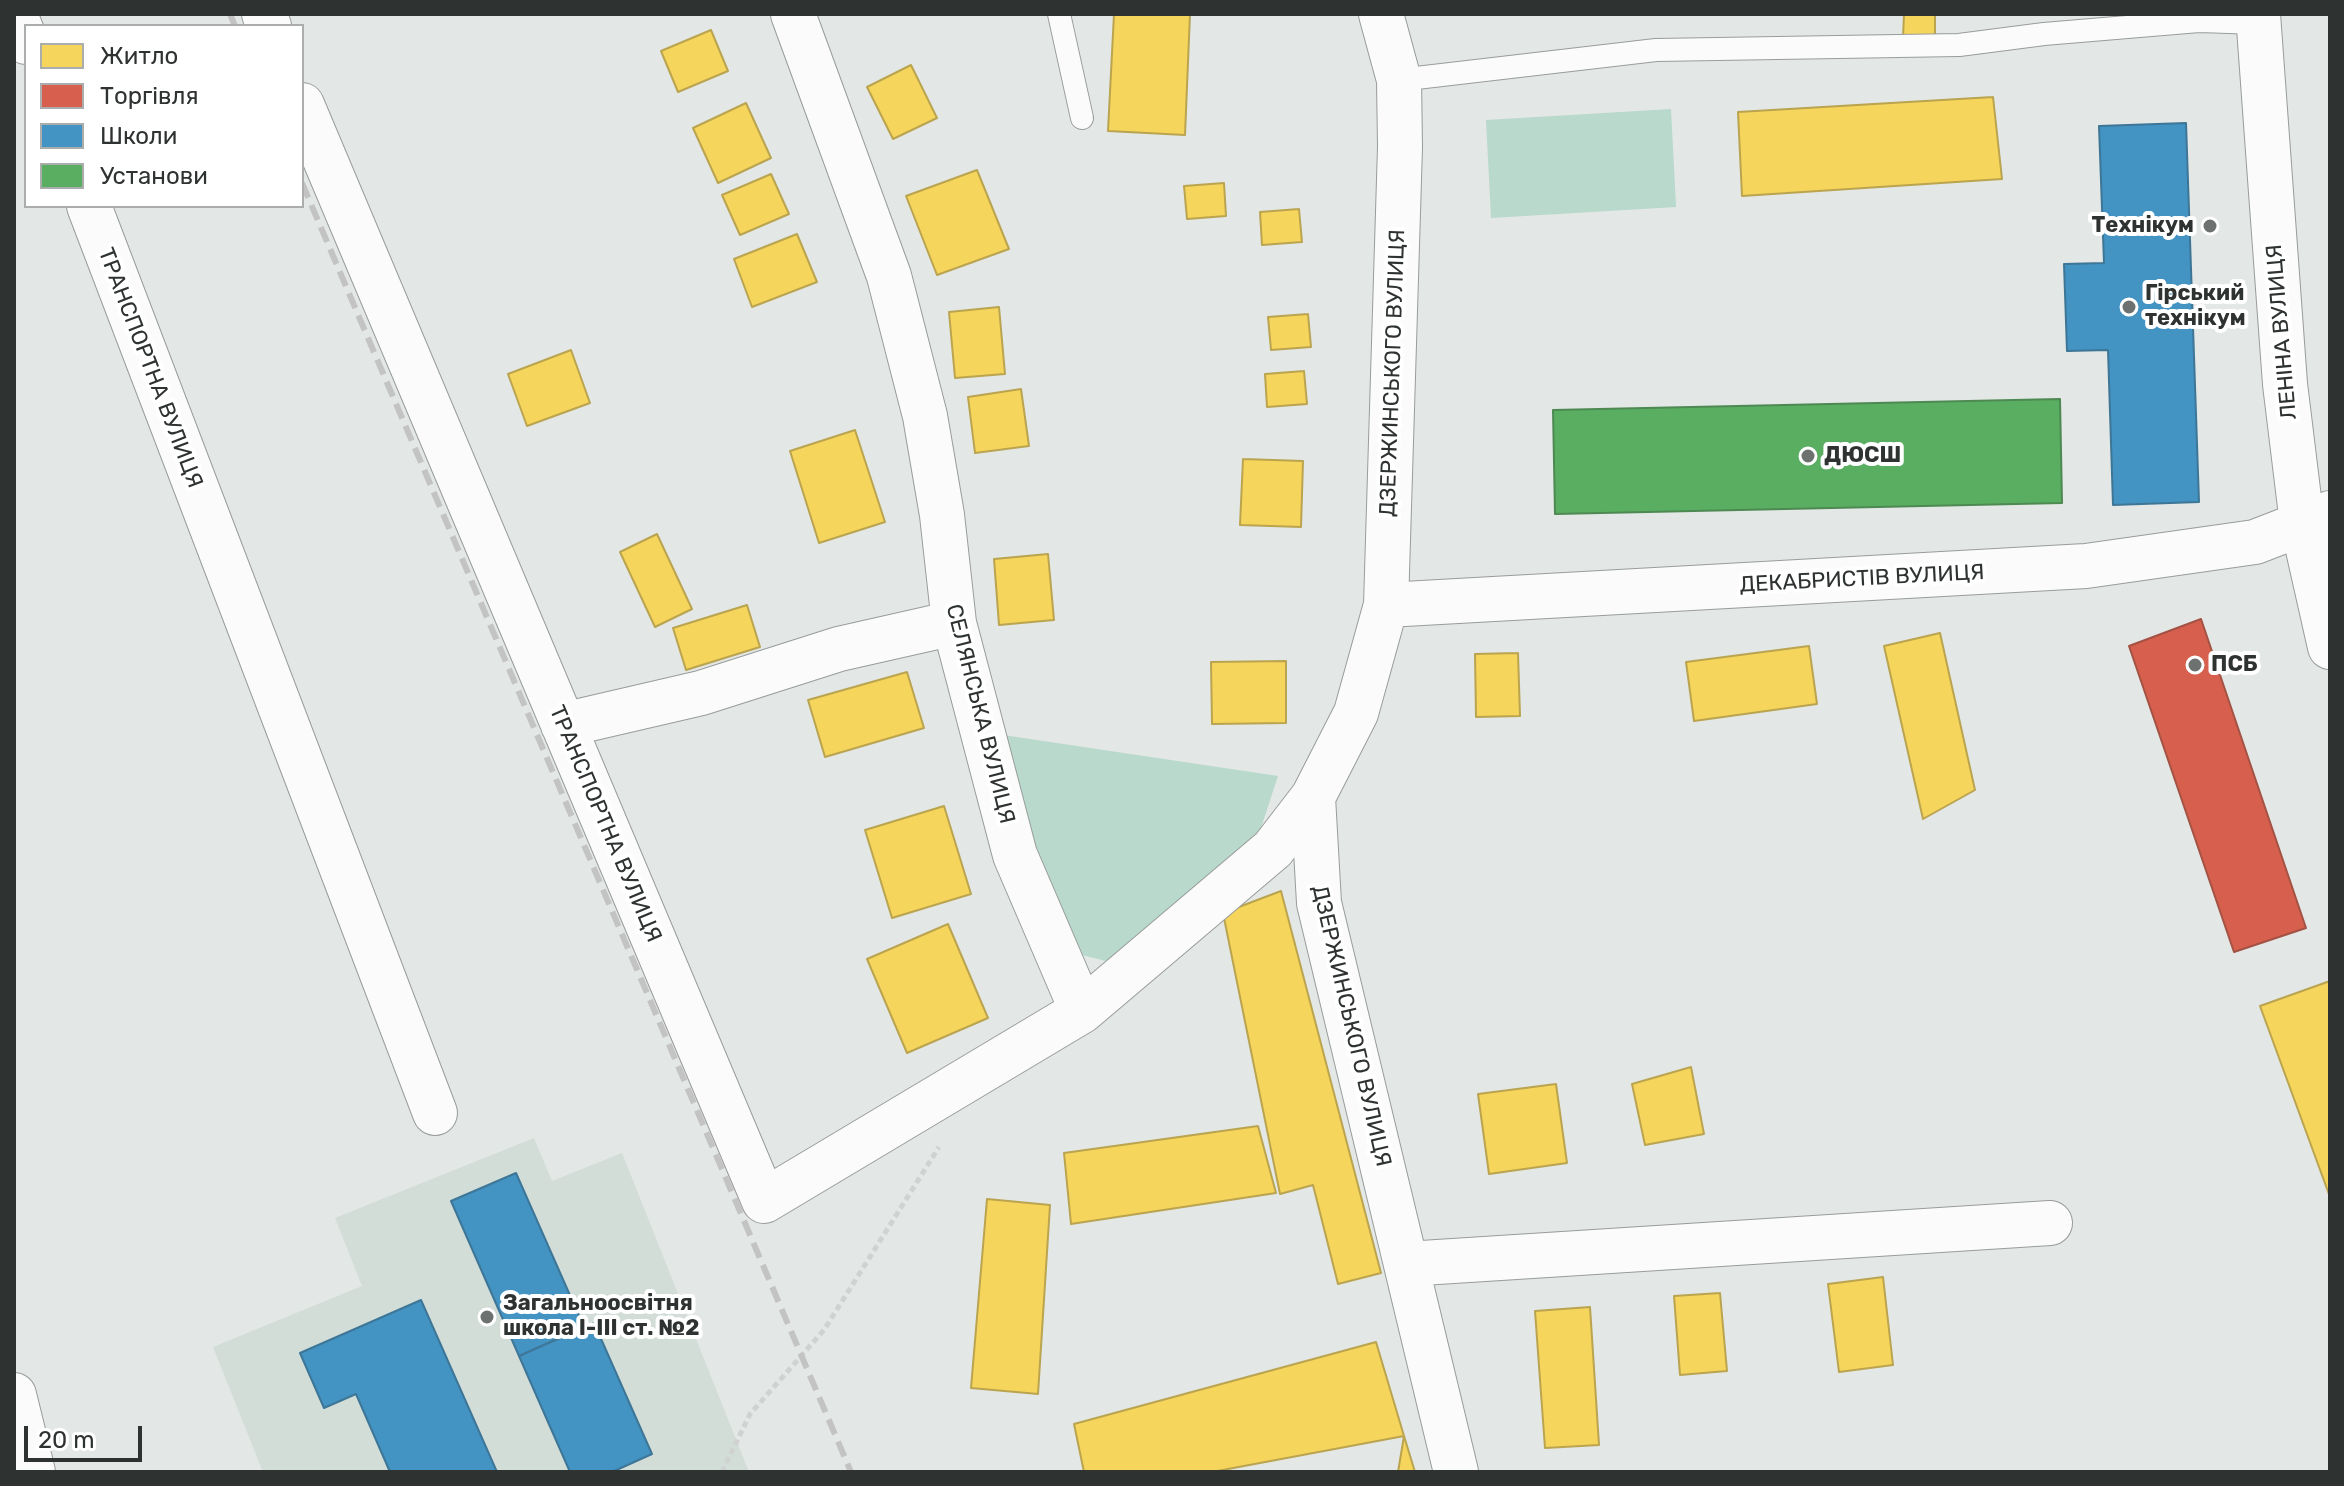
<!DOCTYPE html>
<html>
<head>
<meta charset="utf-8">
<style>
	body { margin:0 }
	#map { position:relative; width:2344px; height:1486px; overflow:hidden; background:#e3e7e5; font-family:Rubik,sans-serif }
	canvas { display:block }
	.frame { position:absolute; inset:0; border:16px solid #2e3230; pointer-events:none }
	.legend { position:absolute; left:24px; top:24px; width:280px; height:184px; box-sizing:border-box; background:#fff; border:2px solid #abadac; margin:0; padding:10px 14px; list-style:none; font-size:24px; color:#2e3230 }
	.legend li { display:flex; align-items:center; gap:16px; height:40px }
	.legend b { width:40px; border:2px solid #abadac }
	.scale { position:absolute; left:24px; top:1426px; width:118px; height:36px; box-sizing:border-box; border:4px solid #2e3230; border-top:0; padding-left:10px; font-size:24px; line-height:28px; white-space:nowrap; color:#2e3230; -webkit-text-stroke:6px #fff; paint-order:stroke }
</style>
</head>
<body>
<div id="map">
<canvas width="2344" height="1486"></canvas>
<div class="frame"></div>
<ul class="legend">
<li><b style="height:22px;background:#f6d55c"></b>Житло</li>
<li><b style="height:22px;background:#d6604d"></b>Торгівля</li>
<li><b style="height:22px;background:#4393c3"></b>Школи</li>
<li><b style="height:22px;background:#5aae61"></b>Установи</li>
</ul>
<div class="scale">20 m</div>
</div>
<script>
const ctx = document.querySelector('canvas').getContext('2d');
ctx.lineJoin = 'round';
function paint(path, color) {
  ctx.fillStyle = color;
  ctx.fill(path, 'evenodd');
}
function toPath(rows) {
  const path = new Path2D();
  for (const r of rows) {
    path.moveTo(r[0], r[1]);
    for (let i = 2; i < r.length; i += 2) path.lineTo(r[i], r[i + 1]);
  }
  return path;
}
function trace(path, color, width, dash) {
  ctx.strokeStyle = color;
  ctx.lineWidth = width;
  ctx.lineCap = dash ? 'butt' : 'round';
  ctx.setLineDash(dash || []);
  ctx.stroke(path);
}
function label(font, color, halo, rows, align = 'center') {
  ctx.font = font + ' Rubik,sans-serif';
  ctx.lineWidth = 8;
  ctx.setLineDash([]);
  ctx.textBaseline = 'middle';
  ctx.strokeStyle = halo;
  ctx.fillStyle = color;
  for (const [text, x, y, turn = 0] of rows) {
    ctx.save();
    ctx.translate(x, y);
    ctx.rotate((+turn || 0) * Math.PI / 180);
    ctx.textAlign = isNaN(turn) ? turn : align;
    if (halo) ctx.strokeText(text, 0, 0);
    ctx.fillText(text, 0, 0);
    ctx.restore();
  }
}
paint(toPath([
	[534,1138,552,1181,622,1153,749,1472,263,1472,213,1347,362,1286,335,1218]
]), '#d2ddd8');
paint(toPath([
	[1671,109,1676,207,1491,218,1486,120],
	[1003,735,1278,776,1255,846,1110,962,1074,953,1028,857]
]), '#b8d9cc');
const homes = toPath([
	[1114,14,1190,14,1185,135,1108,131,1114,14],
	[1904,14,1935,14,1935,38,1903,37,1904,14],
	[711,30,728,71,678,92,661,51,711,30],
	[911,65,937,118,893,139,867,87,911,65],
	[1993,97,2002,179,1742,196,1738,112,1993,97],
	[746,103,771,158,718,183,693,128,746,103],
	[977,170,1009,249,937,275,906,196,977,170],
	[771,174,789,214,740,235,722,195,771,174],
	[1224,183,1226,216,1187,219,1184,186,1224,183],
	[1299,209,1302,242,1262,245,1260,212,1299,209],
	[797,234,817,282,752,307,734,259,797,234],
	[999,307,1005,374,955,378,949,312,999,307],
	[1308,314,1311,347,1271,350,1268,317,1308,314],
	[571,350,590,403,527,426,508,374,571,350],
	[1304,371,1307,404,1267,407,1265,374,1304,371],
	[1021,389,1029,446,975,453,968,397,1021,389],
	[855,430,885,522,819,543,790,451,855,430],
	[1243,459,1303,461,1301,527,1240,525,1243,459],
	[657,534,692,609,655,627,620,552,657,534],
	[1048,554,1054,620,999,625,994,559,1048,554],
	[747,605,760,647,686,670,673,628,747,605],
	[1940,633,1975,790,1923,819,1884,646,1940,633],
	[1809,646,1817,704,1694,721,1686,662,1809,646],
	[1518,653,1520,716,1476,717,1475,654,1518,653],
	[1286,661,1286,723,1212,724,1211,662,1286,661],
	[907,672,924,728,825,757,808,700,907,672],
	[944,806,971,894,892,918,865,830,944,806],
	[1281,891,1381,1273,1338,1284,1313,1185,1280,1194,1223,913,1281,891],
	[948,924,988,1018,907,1053,867,959,948,924],
	[2330,981,2330,1197,2260,1006,2330,981],
	[1691,1067,1704,1134,1645,1145,1632,1084,1691,1067],
	[1556,1084,1567,1163,1489,1174,1478,1094,1556,1084],
	[1258,1126,1276,1193,1071,1224,1064,1153,1258,1126],
	[987,1199,1050,1205,1038,1394,971,1388,987,1199],
	[1883,1277,1893,1365,1839,1372,1828,1284,1883,1277],
	[1720,1293,1727,1371,1680,1375,1674,1296,1720,1293],
	[1590,1307,1599,1445,1545,1448,1535,1311,1590,1307],
	[1376,1342,1404,1436,1212,1472,1084,1472,1074,1424,1376,1342],
	[1404,1436,1415,1472,1398,1472,1404,1436]
]);
paint(homes, '#f6d55c');
trace(homes, '#baa44f', 2);
const shops = toPath([
	[2201,619,2306,928,2234,952,2129,646,2201,619]
]);
paint(shops, '#d6604d');
trace(shops, '#a45244', 2);
const schools = toPath([
	[2186,123,2199,502,2113,505,2108,350,2067,351,2064,264,2104,263,2099,126,2186,123],
	[516,1173,584,1327,519,1356,451,1201,516,1173],
	[421,1300,497,1472,390,1472,356,1394,324,1408,300,1353,421,1300],
	[594,1323,652,1454,612,1472,570,1472,519,1356,594,1323]
]);
paint(schools, '#4393c3');
trace(schools, '#3d7697', 2);
const public = toPath([
	[2060,399,2062,503,1555,514,1553,410,2060,399]
]);
paint(public, '#5aae61');
trace(public, '#4d8952', 2);
const lane = toPath([
	[1059,14,1082,118],
	[1399,80,1656,50,1959,45,2044,34,2199,21,2258,23]
]);
const street = toPath([
	[15,14,26,42],
	[264,14,269,26],
	[793,14,889,276,925,416,942,515,954,623,1015,855,1082,1011,1273,849,1313,797],
	[1381,14,1399,80,1400,147,1386,605,1356,713,1313,797,1319,903,1456,1472],
	[302,105,764,1201,1082,1011],
	[89,206,435,1113],
	[1386,605,2086,566,2255,542,2330,513],
	[563,725,701,693,839,649,954,623],
	[1406,1264,2050,1223],
	[14,1395,33,1472]
]);
const secondary = toPath([
	[2258,14,2285,384,2302,523,2330,647]
]);
trace(lane, '#989c9a', 24);
trace(street, '#989c9a', 46);
trace(secondary, '#989c9a', 46);
trace(toPath([
	[722,1472,750,1414,824,1330,939,1147]
]), '#d0d2d1', 5, [6, 4]);
trace(lane, '#fbfbfb', 22);
trace(street, '#fbfbfb', 44);
trace(secondary, '#fbfbfb', 44);
trace(toPath([
	[230,14,235,26],
	[302,183,851,1472]
]), '#c3c3c3', 6, [16, 8]);
for (const [x, y, r, color] of [
	[2210,226,8,"#6d716f"],
	[2129,307,8,"#6d716f"],
	[1808,456,8,"#6d716f"],
	[2195,665,8,"#6d716f"],
	[487,1317,8,"#6d716f"]
]) {
  const dot = new Path2D();
  dot.arc(x, y, r, 0, 2 * Math.PI);
  ctx.fillStyle = color;
  ctx.fill(dot);
  trace(dot, '#fff', 3);
}
label('bold 22px', '#2e3230', '#fff', [
	["Технікум",2194,226,"right"],
	["Гірський",2145,294],
	["технікум",2145,319],
	["ДЮСШ",1824,456],
	["ПСБ",2211,665],
	["Загальноосвітня",503,1304],
	["школа І-ІІІ ст. №2",503,1329]
], 'left');
label('22px', '#2e3230', '#fff', [
	["ЛЕНІНА ВУЛИЦЯ",2282,332,-95],
	["ТРАНСПОРТНА ВУЛИЦЯ",150,368,69],
	["ДЗЕРЖИНСЬКОГО ВУЛИЦЯ",1393,373,-88],
	["ДЕКАБРИСТІВ ВУЛИЦЯ",1862,579,-3],
	["СЕЛЯНСЬКА ВУЛИЦЯ",980,714,76],
	["ТРАНСПОРТНА ВУЛИЦЯ",605,824,67],
	["ДЗЕРЖИНСЬКОГО ВУЛИЦЯ",1351,1026,77]
]);
</script>
</body>
</html>
